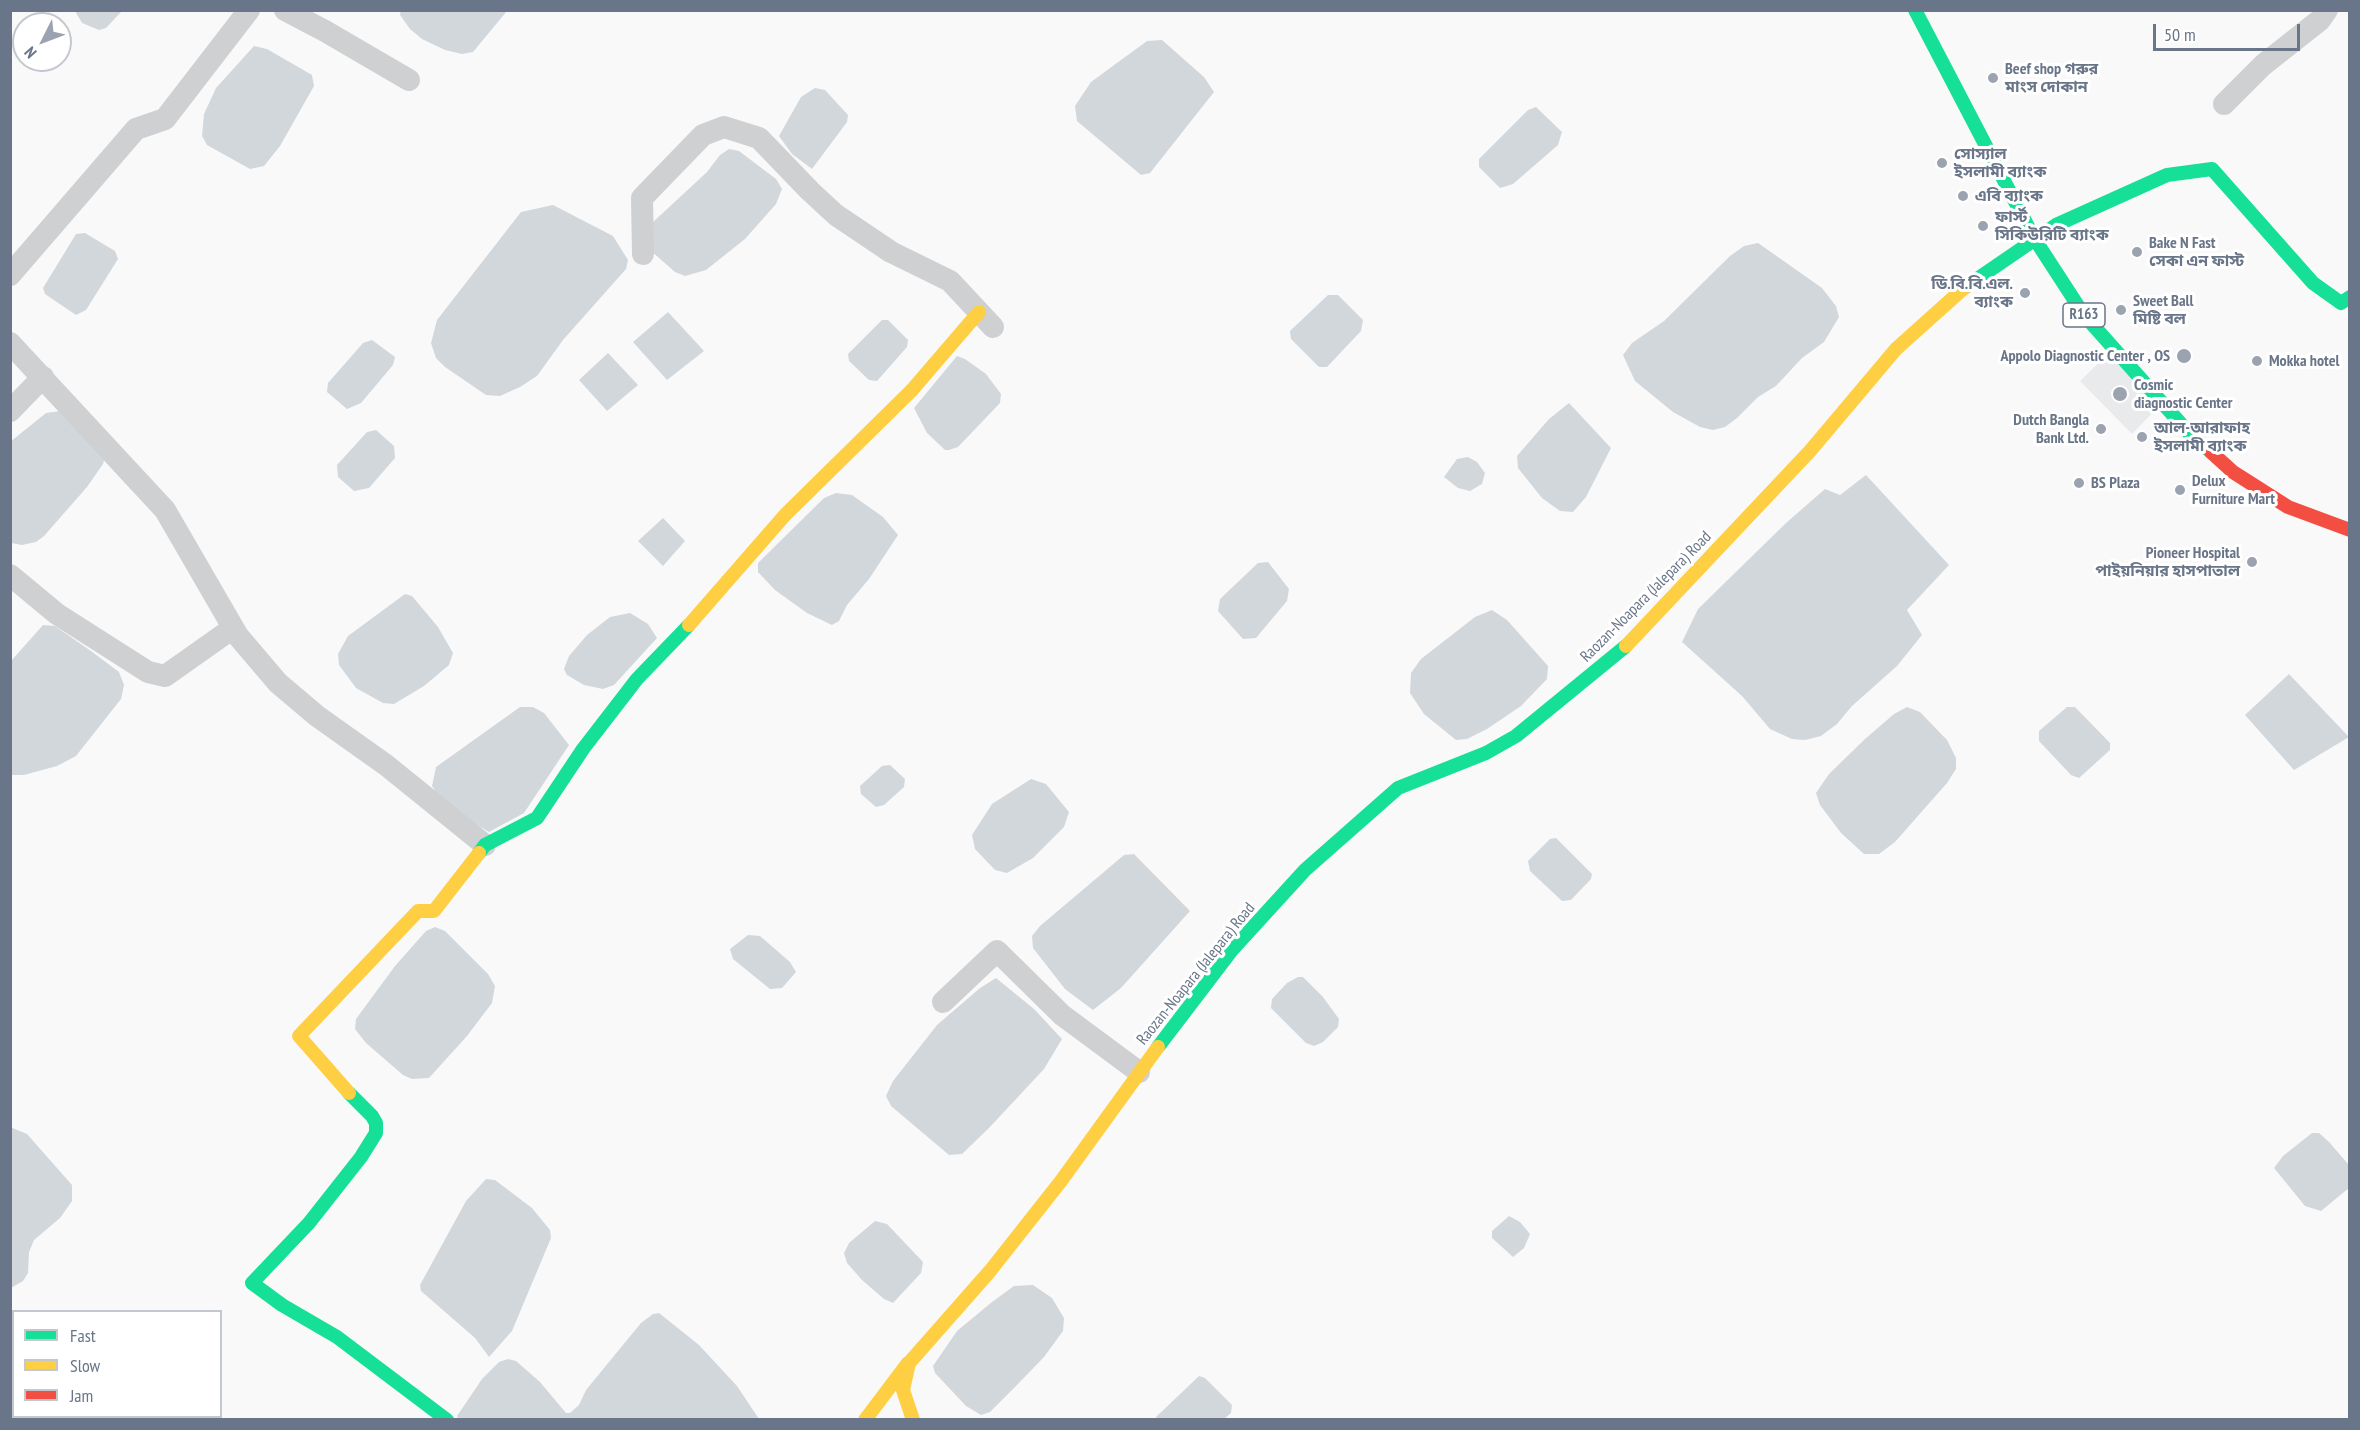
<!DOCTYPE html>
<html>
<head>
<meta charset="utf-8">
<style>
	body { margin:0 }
	#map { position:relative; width:2360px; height:1430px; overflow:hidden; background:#f9f9f9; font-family:"PT Sans Narrow",sans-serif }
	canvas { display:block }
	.frame { position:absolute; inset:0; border:12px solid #697588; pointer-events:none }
	.legend { position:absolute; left:12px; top:1310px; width:210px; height:108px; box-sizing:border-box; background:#fff; border:2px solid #c3c8cf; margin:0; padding:8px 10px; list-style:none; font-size:18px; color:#697588 }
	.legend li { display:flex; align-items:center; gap:12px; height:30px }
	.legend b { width:30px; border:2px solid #c3c8cf }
	.north { position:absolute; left:12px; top:12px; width:60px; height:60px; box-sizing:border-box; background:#fff; border:2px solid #c3c8cf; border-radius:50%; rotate:228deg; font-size:16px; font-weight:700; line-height:24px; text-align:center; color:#697588 }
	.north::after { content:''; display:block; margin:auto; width:21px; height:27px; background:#9ba3b0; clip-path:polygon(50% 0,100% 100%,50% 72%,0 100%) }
	.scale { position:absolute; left:2153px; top:24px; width:147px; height:27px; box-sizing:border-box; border:3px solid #697588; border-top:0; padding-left:8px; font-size:18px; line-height:21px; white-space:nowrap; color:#697588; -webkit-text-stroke:4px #fff; paint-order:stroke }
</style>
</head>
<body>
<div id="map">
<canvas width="2360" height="1430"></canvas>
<div class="frame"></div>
<ul class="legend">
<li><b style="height:8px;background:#16e098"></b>Fast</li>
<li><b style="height:8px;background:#ffcf43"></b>Slow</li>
<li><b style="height:8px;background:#f24e42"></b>Jam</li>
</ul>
<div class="north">N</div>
<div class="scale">50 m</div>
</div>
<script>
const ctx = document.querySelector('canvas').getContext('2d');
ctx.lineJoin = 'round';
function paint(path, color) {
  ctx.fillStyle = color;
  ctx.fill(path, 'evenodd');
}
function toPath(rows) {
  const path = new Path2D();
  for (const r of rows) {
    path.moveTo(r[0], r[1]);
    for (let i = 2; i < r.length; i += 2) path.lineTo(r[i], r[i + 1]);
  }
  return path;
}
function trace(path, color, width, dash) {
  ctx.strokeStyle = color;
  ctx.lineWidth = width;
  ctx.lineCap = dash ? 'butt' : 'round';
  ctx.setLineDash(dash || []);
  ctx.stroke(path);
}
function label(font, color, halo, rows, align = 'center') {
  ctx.font = font + ' "PT Sans Narrow","Noto Sans Bengali",sans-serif';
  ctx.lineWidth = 6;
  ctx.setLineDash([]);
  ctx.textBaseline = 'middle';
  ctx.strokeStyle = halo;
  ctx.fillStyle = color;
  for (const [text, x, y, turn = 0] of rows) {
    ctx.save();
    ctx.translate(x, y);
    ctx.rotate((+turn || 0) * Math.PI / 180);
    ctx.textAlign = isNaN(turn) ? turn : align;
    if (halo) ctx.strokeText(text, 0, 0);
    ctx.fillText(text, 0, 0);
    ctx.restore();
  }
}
paint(toPath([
	[2109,353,2159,406,2132,434,2080,381]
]), '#e9eaeb');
paint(toPath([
	[401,10,507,10,507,11,473,52,462,54,445,50,422,39,410,29,400,15],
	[75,11,75,10,122,11,106,28,99,30,82,23],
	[1162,40,1204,77,1214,92,1150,173,1141,175,1077,121,1075,106,1091,82,1147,41],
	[254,46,267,49,312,75,314,86,280,146,264,166,250,169,207,145,202,136,204,114,216,88],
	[815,88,825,90,848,115,847,122,812,169,792,154,779,136,801,97],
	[1536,107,1562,132,1558,145,1513,184,1500,188,1479,167,1479,159,1528,110],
	[729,149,739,151,776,179,782,189,776,204,745,239,706,270,685,276,675,272,650,250,652,223,707,172,720,155],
	[553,205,613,236,628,260,626,269,563,340,537,376,520,387,500,396,486,395,445,367,436,358,431,343,437,320,521,212],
	[85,233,115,251,118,259,86,310,76,315,45,294,43,288,76,234],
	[1758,243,1822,288,1836,306,1839,317,1824,342,1802,358,1776,386,1758,397,1737,418,1725,427,1713,430,1700,427,1673,412,1635,381,1623,355,1632,343,1664,321,1730,256,1744,246],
	[1328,295,1338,295,1363,320,1361,331,1327,367,1319,367,1291,339,1290,331],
	[668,312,704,351,667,380,633,342],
	[882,320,888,320,908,340,907,347,877,381,869,380,849,361,848,354],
	[372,340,395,357,393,365,361,403,347,409,327,392,328,383,363,343],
	[608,353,638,385,607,411,579,380],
	[957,356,965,359,986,374,1001,394,1000,403,958,447,949,450,945,450,927,433,914,408],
	[1569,403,1611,448,1586,497,1573,512,1560,511,1542,498,1518,468,1517,456,1549,419],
	[60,411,106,453,103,464,87,487,44,536,36,542,22,545,11,543,10,442,46,413],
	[376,430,394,446,395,458,369,488,354,491,338,477,337,465,367,432],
	[1468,457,1477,462,1485,473,1482,484,1470,491,1458,488,1444,477,1457,459],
	[1866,475,1949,565,1907,610,1922,635,1897,666,1852,706,1837,724,1821,736,1805,740,1792,739,1770,729,1742,696,1682,642,1698,609,1786,523,1825,489,1840,495],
	[836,493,852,495,883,517,898,535,869,579,847,605,839,621,832,625,807,613,775,590,758,572,758,563,824,498],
	[663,518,685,541,663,566,638,541],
	[1268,562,1289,589,1287,601,1256,638,1243,639,1218,611,1220,599,1258,563],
	[405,594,412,596,438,627,453,653,449,665,424,686,394,704,383,703,356,688,339,665,338,654,348,636],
	[1492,610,1507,620,1548,666,1547,679,1521,706,1487,729,1467,739,1456,740,1424,714,1410,693,1411,673,1421,659,1475,617],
	[630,613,648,624,657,638,614,685,603,689,584,685,567,675,564,669,569,656,587,635,610,617],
	[43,625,55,626,91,651,119,672,124,685,121,699,76,756,57,766,24,775,11,775,11,661],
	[2289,674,2349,737,2294,770,2245,715],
	[520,707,533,707,544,713,569,745,524,813,489,832,446,807,432,786,436,767],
	[1907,707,1920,712,1947,740,1956,758,1956,769,1947,783,1895,842,1879,854,1864,854,1841,833,1820,805,1816,793,1829,774,1865,739,1894,714],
	[2067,707,2075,707,2110,743,2110,750,2079,778,2071,775,2039,741,2039,731],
	[890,765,905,779,904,787,884,805,876,807,861,794,860,786,882,766],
	[1031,779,1046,784,1069,812,1064,827,1033,858,1007,873,995,870,975,849,972,835,992,804],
	[1556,838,1592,874,1591,879,1571,900,1562,901,1530,871,1528,861,1550,839],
	[1134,854,1190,911,1121,988,1093,1010,1065,989,1033,948,1032,936,1040,926,1124,855],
	[435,927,445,931,488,974,495,986,492,1003,467,1036,429,1078,412,1079,403,1075,366,1043,355,1029,356,1019,395,966,426,931],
	[748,935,760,936,790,962,796,972,782,988,770,989,733,959,730,949],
	[1298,977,1303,977,1323,997,1339,1019,1338,1027,1323,1042,1314,1046,1306,1043,1271,1008,1272,999,1287,983],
	[996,978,1034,1009,1062,1039,1044,1069,988,1129,962,1154,949,1155,891,1106,886,1096,893,1081,937,1025,980,988],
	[10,1127,27,1134,72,1185,72,1201,60,1218,34,1240,29,1252,28,1273,23,1281,11,1288],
	[2312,1133,2319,1133,2329,1142,2349,1165,2349,1188,2321,1211,2305,1206,2274,1168,2283,1156],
	[486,1179,495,1180,532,1208,550,1230,551,1238,512,1331,489,1357,475,1338,421,1291,420,1285,466,1201],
	[1509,1216,1520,1222,1530,1234,1524,1248,1513,1257,1492,1238,1492,1231],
	[875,1221,887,1224,923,1262,921,1273,893,1303,884,1299,862,1280,847,1263,844,1253,849,1243],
	[1033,1285,1052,1298,1064,1318,1063,1331,1044,1357,1016,1386,990,1412,981,1415,966,1406,935,1373,933,1366,957,1331,992,1302,1014,1286],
	[659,1313,699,1345,737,1386,759,1419,459,1420,457,1416,482,1379,499,1362,508,1359,516,1361,540,1382,566,1413,570,1413,579,1405,586,1390,641,1323,653,1314],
	[1199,1376,1205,1378,1232,1405,1231,1413,1224,1419,1157,1419,1156,1417]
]), '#d2d7dc');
trace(toPath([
	[285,10,325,31,409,80],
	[2224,104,2263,65,2320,20,2327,10],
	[643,254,642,198,703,135,724,127,759,138,810,191,836,215,891,252,950,281,993,327],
	[10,275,136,129,165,119,249,10],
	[10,343,165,510,238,636,278,683,317,716,386,765,485,845],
	[10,411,43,377],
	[10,575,57,614,148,672,165,676,233,628],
	[943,1002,997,951,1062,1015,1139,1072]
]), '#cfd0d2', 22);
trace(toPath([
	[1915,10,2034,238,2084,315,2190,434,2211,452],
	[1964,288,2056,225,2167,175,2212,169,2313,283,2341,303,2350,297],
	[479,853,485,845,537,818,583,749,637,679,689,625],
	[1158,1047,1232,950,1305,870,1398,788,1486,753,1516,736,1626,646],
	[349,1093,372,1116,376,1123,376,1133,361,1157,309,1223,252,1283,282,1305,337,1337,447,1420]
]), '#16e098', 14);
trace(toPath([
	[689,625,785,515,912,390,979,312],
	[1626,646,1810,451,1896,349,1964,288],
	[349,1093,299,1036,418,911,434,911,479,853],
	[865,1420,908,1363],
	[913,1420,903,1390,909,1363,990,1271,1061,1181,1158,1047]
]), '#ffcf43', 14);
trace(toPath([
	[2211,452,2233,472,2288,507,2350,530]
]), '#f24e42', 14);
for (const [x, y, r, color] of [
	[1993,78,6,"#9ba3b0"],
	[1942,163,6,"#9ba3b0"],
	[1963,196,6,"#9ba3b0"],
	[1983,226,6,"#9ba3b0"],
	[2137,252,6,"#9ba3b0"],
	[2025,293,6,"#9ba3b0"],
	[2121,310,6,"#9ba3b0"],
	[2184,356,8,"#9ba3b0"],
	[2257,361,6,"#9ba3b0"],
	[2120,394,8,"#9ba3b0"],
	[2101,429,6,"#9ba3b0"],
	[2142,437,6,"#9ba3b0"],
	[2079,483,6,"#9ba3b0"],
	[2180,490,6,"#9ba3b0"],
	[2252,562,6,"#9ba3b0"]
]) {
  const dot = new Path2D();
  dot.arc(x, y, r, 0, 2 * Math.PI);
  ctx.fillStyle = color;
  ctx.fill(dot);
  trace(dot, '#fff', 2);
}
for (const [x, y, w] of [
	[2084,315,42]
]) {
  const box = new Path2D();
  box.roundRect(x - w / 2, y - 12, w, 24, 4.5);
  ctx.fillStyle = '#fff';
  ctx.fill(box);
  trace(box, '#697588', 1.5);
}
label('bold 15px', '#697588', null, [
	["R163",2084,315]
]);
label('bold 16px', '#697588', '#fff', [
	["Beef shop গরুর",2005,69],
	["মাংস দোকান",2005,87],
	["সোস্যাল",1954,154],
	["ইসলামী ব্যাংক",1954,172],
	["এবি ব্যাংক",1975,196],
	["ফার্স্ট",1995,217],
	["সিকিউরিটি ব্যাংক",1995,235],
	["Bake N Fast",2149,243],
	["সেকা এন ফাস্ট",2149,261],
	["ডি.বি.বি.এল.",2013,284,"right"],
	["ব্যাংক",2013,302,"right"],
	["Sweet Ball",2133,301],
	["মিষ্টি বল",2133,319],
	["Appolo Diagnostic Center , OS",2170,356,"right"],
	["Mokka hotel",2269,361],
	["Cosmic",2134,385],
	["diagnostic Center",2134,403],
	["Dutch Bangla",2089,420,"right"],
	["Bank Ltd.",2089,438,"right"],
	["আল-আরাফাহ",2154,428],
	["ইসলামী ব্যাংক",2154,446],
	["Delux",2192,481],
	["Furniture Mart",2192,499],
	["BS Plaza",2091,483],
	["Pioneer Hospital",2240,553,"right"],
	["পাইয়নিয়ার হাসপাতাল",2240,571,"right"]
], 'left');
label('16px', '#697588', '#fff', [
	["Raozan-Noapara (Jalepara) Road",1646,597,-45],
	["Raozan-Noapara (Jalepara) Road",1196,974,-51]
]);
</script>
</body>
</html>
